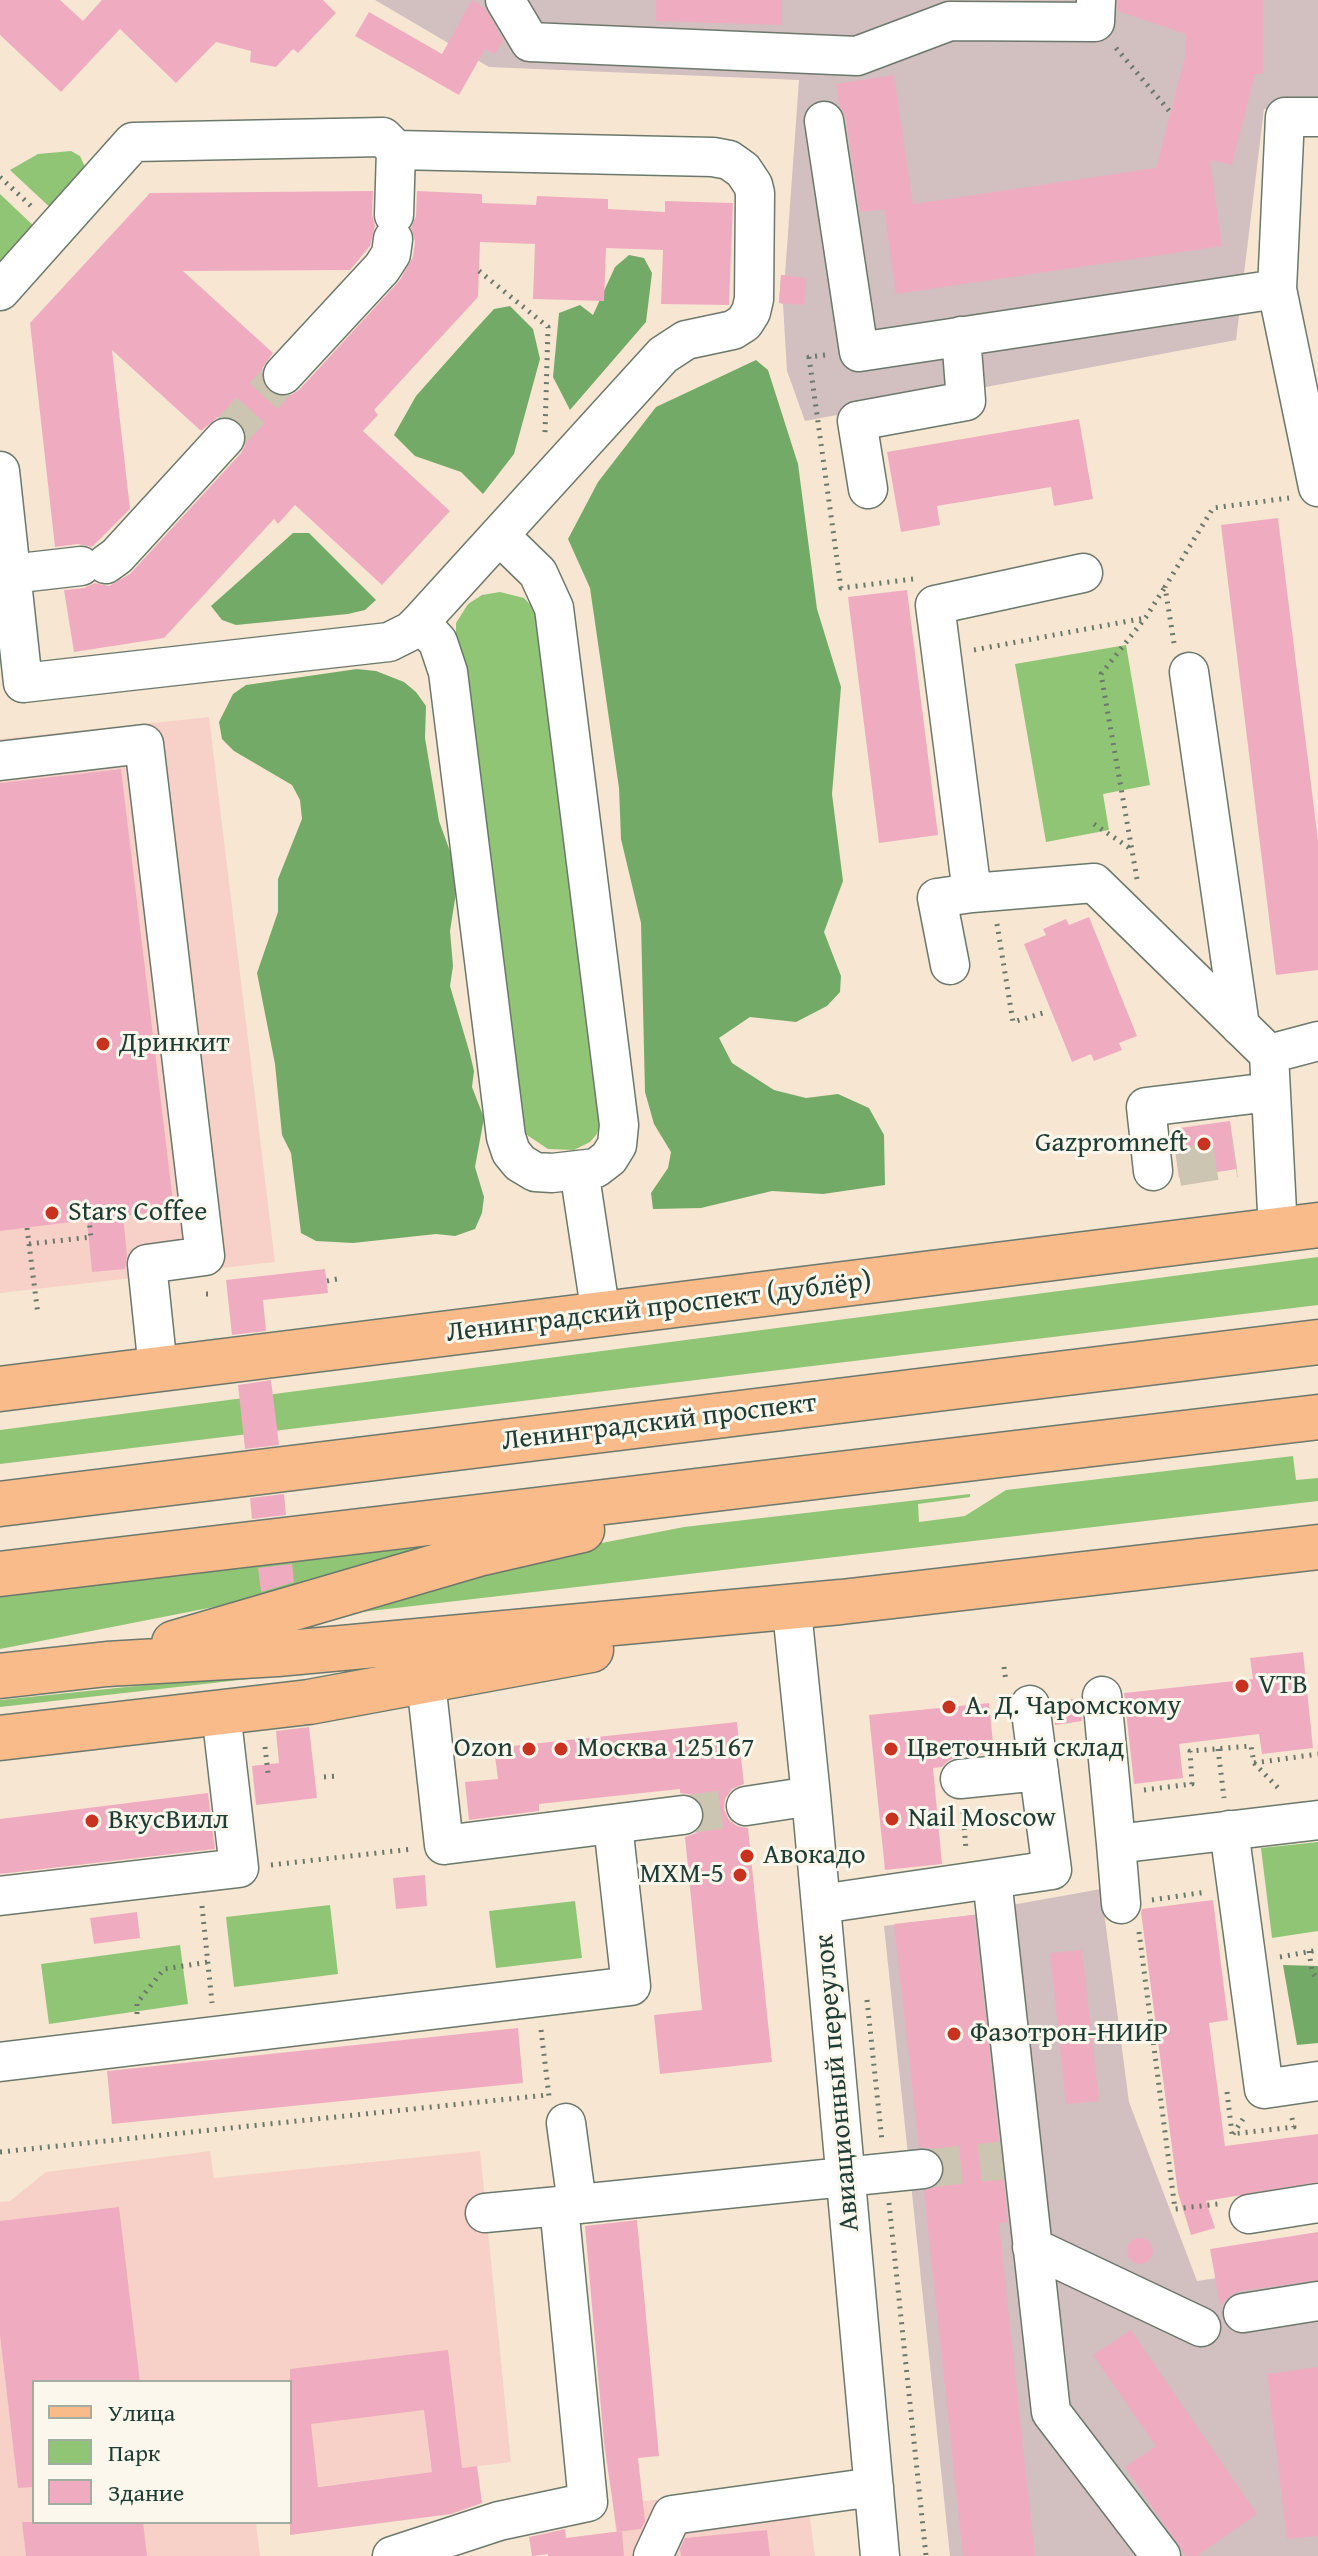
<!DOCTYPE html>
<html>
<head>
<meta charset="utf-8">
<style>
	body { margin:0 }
	#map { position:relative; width:1318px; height:2556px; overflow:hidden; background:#f7e7d2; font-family:"Gentium Book Plus",serif }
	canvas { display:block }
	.legend { position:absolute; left:32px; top:2380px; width:260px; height:144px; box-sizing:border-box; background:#fbf7ec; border:2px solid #a3ada2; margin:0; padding:10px 14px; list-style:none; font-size:24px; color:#1f3d34 }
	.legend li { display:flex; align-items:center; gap:16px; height:40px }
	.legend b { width:40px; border:2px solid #a3ada2 }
</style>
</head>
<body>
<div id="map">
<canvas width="1318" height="2556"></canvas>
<ul class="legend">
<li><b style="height:10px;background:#fabb8b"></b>Улица</li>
<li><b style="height:22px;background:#90c576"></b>Парк</li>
<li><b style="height:22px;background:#efacc1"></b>Здание</li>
</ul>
</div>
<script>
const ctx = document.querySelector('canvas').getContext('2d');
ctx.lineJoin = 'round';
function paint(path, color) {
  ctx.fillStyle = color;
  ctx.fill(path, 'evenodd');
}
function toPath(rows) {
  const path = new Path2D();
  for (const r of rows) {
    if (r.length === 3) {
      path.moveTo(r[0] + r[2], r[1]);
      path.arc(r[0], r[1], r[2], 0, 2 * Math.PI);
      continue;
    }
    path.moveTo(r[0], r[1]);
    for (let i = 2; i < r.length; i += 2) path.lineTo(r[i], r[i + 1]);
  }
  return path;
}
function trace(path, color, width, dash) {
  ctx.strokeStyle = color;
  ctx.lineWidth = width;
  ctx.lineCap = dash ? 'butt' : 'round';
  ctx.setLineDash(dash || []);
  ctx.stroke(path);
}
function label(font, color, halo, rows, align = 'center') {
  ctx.font = font + ' "Gentium Book Plus",serif';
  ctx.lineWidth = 6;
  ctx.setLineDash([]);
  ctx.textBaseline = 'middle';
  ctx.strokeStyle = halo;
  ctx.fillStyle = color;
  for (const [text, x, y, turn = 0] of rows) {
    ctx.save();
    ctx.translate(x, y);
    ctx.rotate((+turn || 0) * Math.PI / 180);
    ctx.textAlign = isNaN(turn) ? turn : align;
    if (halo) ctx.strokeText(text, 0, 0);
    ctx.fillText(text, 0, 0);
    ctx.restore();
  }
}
paint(toPath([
	[209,717,275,1262,0,1293,0,739],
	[210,2151,214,2178,480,2151,511,2462,290,2490,290,2382,34,2382,34,2522,256,2522,260,2556,0,2556,0,2202,10,2201,46,2172],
	[805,2481,815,2556,578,2556,575,2537,616,2532,613,2505]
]), '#f7d1c7');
paint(toPath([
	[375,0,1318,0,1318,106,1264,109,1236,340,805,421,787,371,783,304,779,303,781,275,785,275,799,80,489,67],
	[1101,1889,1129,2102,1197,2281,1318,2263,1318,2556,950,2556,884,1926,979,1914,995,1908]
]), '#d2bfc0');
paint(toPath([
	[71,151,80,156,86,169,55,212,10,170,38,154],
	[0,194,39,231,0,264],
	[500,592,524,598,536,611,603,1107,600,1127,596,1135,590,1142,574,1150,548,1149,524,1133,456,639,456,623,468,604,482,595],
	[1126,645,1150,785,1103,794,1109,830,1046,842,1015,664],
	[1318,1257,1318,1305,0,1464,0,1430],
	[1293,1456,1296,1480,1318,1478,1318,1501,301,1619,514,1560,684,1527,970,1494,970,1497,918,1504,919,1522,965,1516,1006,1490],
	[419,1542,420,1555,219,1606,0,1649,0,1596],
	[292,1670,293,1674,0,1707,0,1700],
	[1318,1842,1318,1931,1272,1938,1261,1848],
	[575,1901,582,1958,496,1968,489,1911],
	[330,1905,338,1974,234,1987,226,1917],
	[180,1945,188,2004,49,2024,41,1964]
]), '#90c576');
paint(toPath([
	[629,255,644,258,652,273,646,322,570,410,553,377,559,313,580,305,593,315,615,267],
	[510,306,533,329,540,359,514,454,483,494,461,472,415,456,394,435,416,396,472,333,494,309],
	[756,360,768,370,798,464,817,609,841,687,832,794,843,881,824,932,841,976,840,992,827,1006,796,1022,750,1017,719,1038,732,1063,774,1090,806,1098,838,1094,869,1108,884,1135,885,1185,823,1194,772,1191,701,1208,653,1209,651,1193,668,1168,671,1152,654,1124,645,1092,641,923,621,839,619,788,590,588,568,539,598,482,656,407],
	[293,533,309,533,376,600,365,610,348,614,236,625,222,620,211,606],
	[357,669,376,671,404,682,416,692,426,706,425,738,439,821,455,865,458,880,450,931,453,966,450,986,470,1054,474,1071,472,1087,484,1118,475,1167,484,1197,482,1213,475,1229,455,1236,436,1234,353,1243,316,1241,301,1233,291,1153,282,1135,275,1064,257,973,278,912,278,879,302,819,300,800,292,785,234,751,222,739,219,722,233,694,246,685],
	[1283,1965,1318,1966,1318,2043,1297,2045]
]), '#74aa67');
paint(toPath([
	[0,0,60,0,83,21,102,0,323,0,336,13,298,53,293,49,276,67,250,62,251,51,216,42,176,83,120,29,61,92,0,35],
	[472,0,485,8,503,40,495,54,485,49,459,95,355,36,369,12,442,54],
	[656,0,782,0,782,25,656,21],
	[1118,0,1263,0,1263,74,1255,74,1232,165,1210,160,1222,246,896,294,884,209,860,212,846,118,839,106,836,84,894,75,913,204,1156,168,1186,54,1186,34,1118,11],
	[373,191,372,214,375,226,370,246,350,270,183,271,273,353,262,369,262,381,268,391,277,396,289,396,299,390,400,280,413,257,415,241,411,228,416,216,417,191,482,194,482,203,536,205,537,196,608,199,608,209,665,212,665,201,733,203,729,305,661,304,663,250,606,248,604,301,533,299,535,244,480,242,478,297,374,410,378,415,363,431,450,511,382,585,295,505,278,524,274,519,164,638,74,652,64,590,84,588,95,583,109,586,130,574,241,453,246,443,246,432,239,421,229,416,218,417,201,431,112,350,130,509,92,547,78,544,55,547,30,323,150,193],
	[781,275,806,278,804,305,779,303],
	[1079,419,1093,499,1054,506,1051,487,937,506,940,525,901,532,887,452],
	[1278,518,1318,841,1318,970,1276,975,1221,525],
	[907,590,938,835,879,843,848,597],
	[121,769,174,1210,123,1216,127,1255,125,1269,92,1272,87,1220,0,1231,0,783],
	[1089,917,1137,1036,1119,1043,1122,1050,1094,1061,1091,1054,1072,1062,1024,944,1046,935,1043,929,1066,919,1069,925],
	[1230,1121,1237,1169,1179,1178,1172,1129],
	[325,1269,328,1293,263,1300,266,1331,232,1335,226,1280],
	[271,1380,279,1445,245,1449,238,1385],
	[284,1494,286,1515,252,1519,250,1498],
	[292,1564,294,1582,261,1592,258,1568],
	[1303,1652,1313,1748,1262,1754,1259,1734,1179,1744,1183,1778,1134,1784,1124,1693,1253,1679,1250,1658],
	[1080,1698,1082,1721,1055,1725,1052,1702],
	[989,1703,994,1753,957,1757,948,1761,942,1767,933,1768,942,1864,885,1870,869,1715],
	[737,1722,744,1784,732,1789,725,1799,724,1809,729,1820,737,1826,748,1828,772,2062,660,2074,654,2015,702,2010,685,1837,696,1833,703,1824,705,1813,701,1802,692,1795,680,1793,680,1789,539,1804,539,1811,469,1820,465,1782,498,1779,494,1748],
	[309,1727,317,1798,256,1805,252,1766,279,1763,276,1731],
	[208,1793,215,1849,0,1874,0,1819],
	[425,1875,427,1906,396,1909,393,1878],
	[1213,1900,1228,2020,1209,2023,1225,2146,1318,2134,1318,2182,1206,2201,1215,2228,1191,2235,1178,2193,1141,1912,1142,1909],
	[137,1912,140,1938,94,1944,90,1918],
	[974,1915,1008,2222,999,2223,1035,2556,963,2556,924,2191,936,2186,943,2177,945,2166,941,2157,933,2149,919,2147,894,1924],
	[1082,1950,1099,2101,1066,2104,1050,1953],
	[518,2028,523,2083,112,2124,107,2071],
	[119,2207,140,2382,34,2382,34,2487,18,2488,0,2335,0,2221],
	[637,2220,659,2456,638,2458,645,2521,641,2529,617,2532,604,2443,585,2226],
	[1318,2232,1318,2280,1240,2291,1230,2296,1220,2305,1210,2249],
	[1140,2251,13],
	[1131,2330,1257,2514,1197,2556,1186,2556,1125,2467,1156,2446,1093,2355],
	[448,2350,462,2468,477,2466,482,2503,451,2514,290,2535,290,2369],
	[424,2410,432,2472,318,2487,311,2424],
	[1318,2367,1318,2536,1287,2539,1267,2374],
	[22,2522,143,2522,147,2556,26,2556],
	[565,2529,566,2538,622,2531,624,2556,548,2556,548,2554,532,2556,529,2537],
	[767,2530,770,2556,681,2556,680,2549,685,2538]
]), '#efacc1');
trace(toPath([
	[225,438,283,375],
	[1178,1167,1235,1158],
	[683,1815,746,1806],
	[923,2169,1007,2160]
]), '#ccc5b2', 38, [38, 19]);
const minor = toPath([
	[505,0,530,42,857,56,950,21,1095,22,1096,0],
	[824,121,859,352,1277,289,1318,487],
	[1277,289,1285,117,1318,117],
	[0,291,133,142,383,137,396,150,394,215],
	[283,375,382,268,391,254,393,239],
	[0,471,23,683,389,642,411,631,420,622,663,355,686,340,733,330,744,323,751,312,754,299,755,193,753,185,743,170,729,160,713,157,396,150],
	[868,489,857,421,966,401,961,336],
	[106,564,117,556,225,438],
	[1083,573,935,605,972,893,1094,883,1269,1054],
	[11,574,81,566],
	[420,622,438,642,448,672,506,1137,511,1152,520,1163,535,1172,552,1173,596,1168,609,1158,617,1145,619,1125,554,608,538,573,499,535],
	[1189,672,1240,1026],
	[0,761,144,744,205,1256,147,1264,158,1369],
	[950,965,937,898,972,893],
	[579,1170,601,1315],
	[1153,1171,1146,1107,1270,1092],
	[1278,1231,1269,1054,1318,1041],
	[792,1611,811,1796,880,2556],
	[426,1682,444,1845,683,1815],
	[1102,1696,1116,1844,1318,1820],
	[960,1779,1039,1771],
	[746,1806,811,1796],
	[1229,1830,1264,2089,1318,2081],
	[1116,1844,1121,1904],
	[992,1879,1051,2412,1161,2556],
	[0,1896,239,1868,221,1712],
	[821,1904,1052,1870,1030,1705],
	[0,2062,631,1986,613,1825],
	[566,2123,577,2204],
	[485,2213,559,2206],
	[1249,2214,1318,2203],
	[1032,2247,1201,2327],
	[1243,2313,1318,2301],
	[392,2556,499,2521,588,2502,559,2206,923,2169],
	[653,2556,672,2515,874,2487]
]);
const major = toPath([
	[0,1389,1318,1225],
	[0,1504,1318,1342],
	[0,1574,1318,1417],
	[174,1643,482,1553,582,1530],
	[0,1676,107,1664,277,1654,841,1602,1318,1547],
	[0,1738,309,1702,591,1650]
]);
trace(minor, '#6b786b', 41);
trace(major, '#6b786b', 47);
trace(toPath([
	[1116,48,1171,113],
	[0,177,32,207],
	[479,271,548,327,545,433],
	[825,355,809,357,841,588,913,579],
	[1174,643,1165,587,1213,508,1289,498],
	[974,650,1145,618],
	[1094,824,1131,849],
	[1137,879,1101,674,1146,617,1165,587],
	[997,924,1013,1022,1043,1013],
	[27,1228,38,1315],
	[29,1244,91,1237,89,1220],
	[327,1281,337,1279],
	[206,1294,212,1294],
	[1004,1667,1006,1682],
	[265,1747,268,1773],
	[1218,1749,1224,1798],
	[1254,1763,1318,1754],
	[324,1777,338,1776],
	[1144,1790,1192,1784,1190,1751,1251,1746,1254,1763,1281,1791],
	[963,1812,966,1850],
	[271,1865,413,1849],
	[1152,1900,1206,1892],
	[202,1906,212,2003],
	[1139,1932,1175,2209,1218,2204],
	[1309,1951,1312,1972,1318,1980],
	[1280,1957,1318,1950],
	[867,2000,882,2141],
	[137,2014,137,2003,164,1969,208,1962],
	[541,2030,549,2096],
	[1227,2092,1232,2134,1294,2127,1292,2118],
	[1233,2134,1245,2116],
	[0,2152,547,2095],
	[889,2203,926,2556]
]), '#6b786b', 5, [2, 6]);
trace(minor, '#fff', 38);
trace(major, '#fabb8b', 44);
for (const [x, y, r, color] of [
	[103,1044,8,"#c8321e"],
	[1204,1144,8,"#c8321e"],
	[52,1213,8,"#c8321e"],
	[1242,1686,8,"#c8321e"],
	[949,1707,8,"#c8321e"],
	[529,1749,8,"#c8321e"],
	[561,1749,8,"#c8321e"],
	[891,1749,8,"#c8321e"],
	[892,1819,8,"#c8321e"],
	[92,1821,8,"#c8321e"],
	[747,1856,8,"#c8321e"],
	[740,1875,8,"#c8321e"],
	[954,2034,8,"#c8321e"]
]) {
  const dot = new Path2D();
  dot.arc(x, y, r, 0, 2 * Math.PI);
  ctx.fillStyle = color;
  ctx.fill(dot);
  trace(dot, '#fbf7ec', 3);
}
label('28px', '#1f3d34', '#fbf7ec', [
	["Дринкит",119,1044],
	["Gazpromneft",1188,1144,"right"],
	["Stars Coffee",68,1213],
	["VTB",1258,1686],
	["А. Д. Чаромскому",965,1707],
	["Ozon",513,1749,"right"],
	["Москва 125167",577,1749],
	["Цветочный склад",907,1749],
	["Nail Moscow",908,1819],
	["ВкусВилл",108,1821],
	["Авокадо",763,1856],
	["МХМ-5",724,1875,"right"],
	["Фазотрон-НИИР",970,2034]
], 'left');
label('28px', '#1f3d34', '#fbf7ec', [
	["Ленинградский проспект (дублёр)",659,1308,-7],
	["Ленинградский проспект",659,1423,-7],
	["Авиационный переулок",838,2083,-95]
]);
</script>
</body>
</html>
